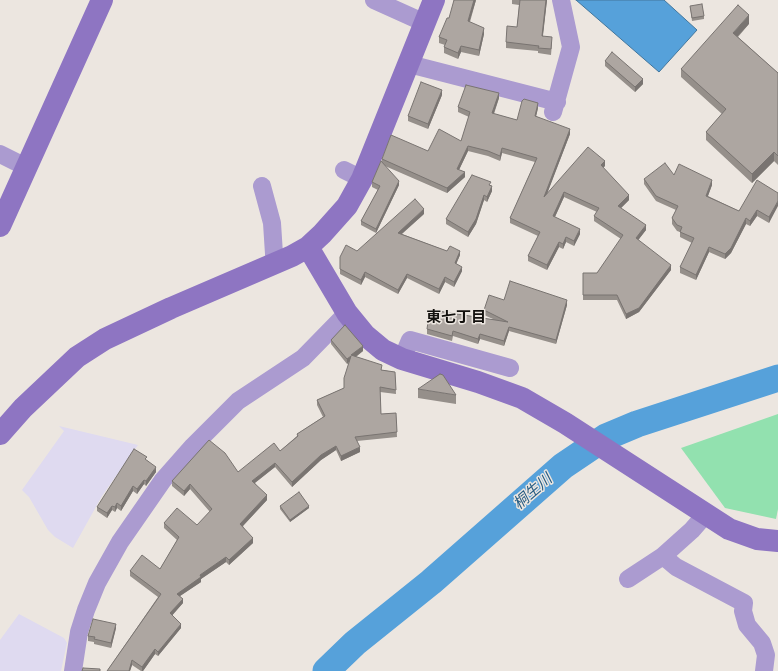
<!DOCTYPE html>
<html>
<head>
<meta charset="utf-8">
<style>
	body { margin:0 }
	canvas { display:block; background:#ece6e0 }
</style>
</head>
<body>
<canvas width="778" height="671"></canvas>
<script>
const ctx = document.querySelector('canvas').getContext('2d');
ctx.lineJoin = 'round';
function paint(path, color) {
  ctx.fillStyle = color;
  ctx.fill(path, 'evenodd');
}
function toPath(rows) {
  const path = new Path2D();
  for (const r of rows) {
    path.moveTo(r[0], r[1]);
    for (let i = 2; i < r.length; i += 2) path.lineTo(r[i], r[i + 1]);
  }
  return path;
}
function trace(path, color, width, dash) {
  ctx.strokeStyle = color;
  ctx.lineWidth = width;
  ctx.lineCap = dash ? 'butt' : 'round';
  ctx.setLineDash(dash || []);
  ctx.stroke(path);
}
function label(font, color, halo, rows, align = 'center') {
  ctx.font = font + ' Arial,"Noto Sans JP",sans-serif';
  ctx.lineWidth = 3;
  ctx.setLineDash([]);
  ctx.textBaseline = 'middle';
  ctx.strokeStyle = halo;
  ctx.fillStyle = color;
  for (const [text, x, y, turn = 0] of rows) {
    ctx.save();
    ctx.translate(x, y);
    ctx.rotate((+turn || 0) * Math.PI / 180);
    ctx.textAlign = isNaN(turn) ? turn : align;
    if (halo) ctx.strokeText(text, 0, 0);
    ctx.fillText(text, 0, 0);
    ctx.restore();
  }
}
paint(toPath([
	[59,426,138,445,102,496,73,548,55,537,48,530,29,497,22,490,64,431],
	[19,614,64,638,67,643,61,671,0,671,0,640]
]), '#dfdaf0');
paint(toPath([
	[778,414,778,509,776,519,725,508,681,448]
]), '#92e1af');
const water = toPath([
	[576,0,664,0,697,30,659,72,576,0]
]);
paint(water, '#56a1da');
trace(water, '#42769c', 1);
trace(toPath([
	[326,671,355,643,431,582,563,466,606,437,637,424,778,378]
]), '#56a1da', 27);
trace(toPath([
	[374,0,425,23],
	[409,64,557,102],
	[553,112,571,47,561,0],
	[0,154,26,167],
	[344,170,362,179],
	[262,186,272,223,274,254,277,263],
	[402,359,410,340,510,368],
	[663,556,676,567,744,603,743,611,747,625,762,643,766,655,764,671],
	[628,579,663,556,692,530,705,515],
	[73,671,79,632,86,610,97,583,120,542,163,480,193,446,238,401,303,358,347,313]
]), '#ab9bd0', 18);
trace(toPath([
	[0,226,102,0],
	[308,247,347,313,365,335,383,350,402,359,478,382,522,398,565,423,729,529,757,539,778,541],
	[0,434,23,408,77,357,105,339,171,308,292,256,308,247,322,234,347,206,362,179,434,0]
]), '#8e75c2', 22);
paint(toPath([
	[476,0,470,22,484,34,479,56,461,52,458,59,444,53,444,47,445,45,439,43,439,37,449,18],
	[512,0,547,0,543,36,552,43,551,55,538,53,538,51,506,48,506,42,517,27,519,5,512,4],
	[690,6,704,16,704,19,692,21],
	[749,24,738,37,778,73,778,165,774,161,752,183,706,140,706,132,722,114,681,77,681,69],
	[605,61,643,84,635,92,605,66],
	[442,95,428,129,408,121,408,116],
	[499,98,494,114,517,120,538,108,536,116,570,134,547,193,605,166,603,168,629,200,621,208,646,230,638,240,671,270,639,312,626,319,617,300,583,300,583,273,597,273,621,239,594,221,594,216,597,212,564,197,555,217,580,234,574,246,566,242,563,249,559,247,547,270,528,261,528,256,538,236,510,223,510,218,535,162,502,153,500,161,488,156,468,151,459,170,465,177,447,193,385,166,399,185,376,233,361,225,361,221,378,190,372,187,372,182,382,161,382,159,428,151,461,141,469,117,458,112,458,107],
	[674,175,712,185,708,196,739,211,778,193,769,223,757,216,750,226,746,224,731,253,725,259,709,252,696,280,680,273,680,267,692,243,680,237,680,232,677,231,672,224,672,218,676,210,656,201,644,184,644,179],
	[491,186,492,191,487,202,484,200,476,224,468,237,446,224,446,219],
	[424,214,402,234,447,251,460,255,456,264,462,271,454,287,445,282,439,294,407,278,398,294,365,277,361,285,340,274,340,257,357,251],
	[504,300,567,305,556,344,509,331,504,346,480,339,478,344,453,336,452,341,427,334,427,329,435,323,493,319,484,315,484,310],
	[331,340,363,351,356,357,382,370,395,372,396,394,380,392,381,414,396,413,397,437,357,441,360,452,341,461,336,450,321,460,292,487,275,467,255,483,267,500,243,526,253,543,229,565,226,562,201,579,201,582,180,596,183,603,172,615,181,628,158,656,155,654,143,671,141,671,132,665,130,671,107,671,158,597,130,576,130,571,160,569,177,540,164,528,164,523,197,525,210,512,190,489,184,496,172,486,172,481,238,472,280,451,297,436,297,434,323,417,317,405,317,400,344,388,349,362,347,364,331,344],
	[418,389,456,395,456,404,418,398],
	[147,460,156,472,146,486,144,484,137,494,133,491,121,511,117,508,115,512,112,510,107,518,97,511,97,507],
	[280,506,309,508,290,522,280,509],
	[116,628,111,648,94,644,94,642,88,641,88,636]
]), '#958f8a');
paint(toPath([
	[474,0,476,0,468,26,468,21],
	[546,0,547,0,542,42,542,36],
	[749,15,749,24,733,41,733,33],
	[484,28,484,34,479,56,479,50],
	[461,46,461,52,458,59,458,53],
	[643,79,643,84,635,92,635,87],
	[442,90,442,95,428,129,428,124],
	[499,93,499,98,492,118,492,113],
	[538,103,538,108,535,121,535,116],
	[570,129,570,134,544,202,544,197],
	[468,146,468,151,457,174,457,169],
	[502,148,502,153,500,161,500,156],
	[774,152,774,161,752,183,752,174],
	[605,161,605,166,601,170,601,165],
	[465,172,465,177,447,193,447,188],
	[712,180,712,185,706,201,706,196],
	[399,181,399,185,376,233,376,229],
	[492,186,492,191,487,202,487,197],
	[564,192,564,197,553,221,553,216],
	[484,195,484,200,476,224,468,237,468,232],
	[629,195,629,200,618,211,618,206],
	[778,201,778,206,769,223,769,217],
	[424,209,424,214,398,237,398,233],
	[757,210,757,216,750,226,750,221],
	[746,218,746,224,731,253,725,259,725,254],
	[646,225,646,230,636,243,636,238],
	[580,229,580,234,574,246,574,241],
	[566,237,566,242,563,249,563,244],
	[559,242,559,247,547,270,547,265],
	[709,247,709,252,696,280,696,275],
	[460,251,460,255,455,267,455,263],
	[671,265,671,270,639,312,626,319,626,314],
	[462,267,462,271,454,287,454,282],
	[365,272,365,277,361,285,361,280],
	[407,274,407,278,398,294,398,290],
	[445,277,445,282,439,294,439,289],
	[567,300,567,305,556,344,556,340],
	[509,327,509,331,504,346,504,341],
	[480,334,480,339,478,344,478,339],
	[363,346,363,351,351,360,351,355],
	[351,356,351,360,347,364,347,359],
	[336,446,336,450,321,460,292,487,292,482,321,455],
	[360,447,360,452,341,461,341,456],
	[275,463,275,467,252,485,252,481],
	[156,467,156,472,146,486,146,481],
	[144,480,144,484,137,494,137,489],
	[190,484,190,489,184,496,184,491],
	[133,486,133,491,121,511,121,506],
	[267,495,267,500,240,529,240,524],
	[117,503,117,508,115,512,115,507],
	[112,506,112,510,107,518,107,513],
	[309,506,309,508,290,522,290,520],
	[253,538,253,543,229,565,229,560],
	[226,557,226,562,201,579,201,582,177,598,177,594,200,575],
	[183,599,183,603,170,618,170,613],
	[116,624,116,628,111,648,111,643],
	[181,624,181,628,158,656,158,652],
	[155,649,155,654,143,671,142,671,142,667],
	[132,660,132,665,130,671,129,671]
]), '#797471');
const building = toPath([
	[454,0,474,0,468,21,484,28,479,50,461,46,458,53,444,47,447,40,439,37,447,18,449,18,454,0],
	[520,0,546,0,542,36,552,37,551,49,538,48,539,46,506,42,507,26,517,27,520,0],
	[702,4,704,16,692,18,690,6,702,4],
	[738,5,749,15,733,33,778,73,778,156,774,152,752,174,706,132,726,109,681,69,738,5],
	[612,52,643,79,635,87,605,61,612,52],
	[421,82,442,90,428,124,408,116,421,82],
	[466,85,499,93,492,113,517,120,522,101,524,99,538,103,535,116,570,129,544,197,588,147,605,161,601,165,629,195,618,206,646,225,636,238,671,265,639,308,626,314,617,295,583,295,583,273,597,273,623,235,594,216,599,208,564,192,553,216,580,229,574,241,566,237,563,244,559,242,547,265,528,256,540,232,510,218,537,158,502,148,500,156,488,151,468,146,457,169,465,172,447,188,382,159,391,135,428,151,439,129,461,141,470,112,458,107,466,85],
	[381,161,399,181,376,229,361,221,380,186,372,182,381,161],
	[665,163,674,175,679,164,712,180,706,196,739,211,757,180,778,193,778,201,769,217,757,210,750,221,746,218,731,248,725,254,709,247,696,275,680,267,694,238,680,232,682,227,677,225,672,218,678,206,656,196,644,179,665,163],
	[472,175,491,182,489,185,492,186,487,197,484,195,476,219,468,232,446,219,472,175],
	[415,199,424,209,398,233,447,251,450,246,460,251,455,263,462,267,454,282,445,277,439,289,407,274,398,290,365,272,361,280,340,269,340,257,346,245,357,251,415,199],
	[510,281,567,300,556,340,509,327,504,341,480,334,478,339,453,331,452,336,427,329,428,322,435,323,438,311,508,322,484,310,489,295,504,300,510,281],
	[345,325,363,346,351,355,382,365,381,370,395,372,396,390,380,387,381,414,396,413,397,432,355,437,360,447,341,456,336,446,321,455,292,482,275,463,252,481,267,495,240,524,253,538,229,560,226,557,200,575,201,577,177,594,183,599,170,613,181,624,158,652,155,649,142,667,132,660,129,671,107,671,161,594,130,571,142,555,160,569,179,537,164,523,177,508,197,525,212,509,190,484,184,491,172,481,209,440,225,453,238,472,274,443,280,451,298,436,297,434,325,416,317,400,344,388,344,378,351,356,347,359,331,340,345,325],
	[440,374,443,375,456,395,418,389,440,374],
	[134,449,147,457,145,459,156,467,146,481,144,480,137,489,133,486,121,506,117,503,115,507,112,506,107,513,97,507,134,449],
	[299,492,309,506,290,520,280,506,299,492],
	[93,619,116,624,111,643,94,639,95,637,88,636,93,619],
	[83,668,100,669,100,671,82,671,83,668]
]);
paint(building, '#ada6a1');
trace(building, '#797471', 1);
label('bold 15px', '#12100d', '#ece6e0', [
	["東七丁目",456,318]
]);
label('italic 15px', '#255b82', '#ece6e0', [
	["桐生川",533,492,-41]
]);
</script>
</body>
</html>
